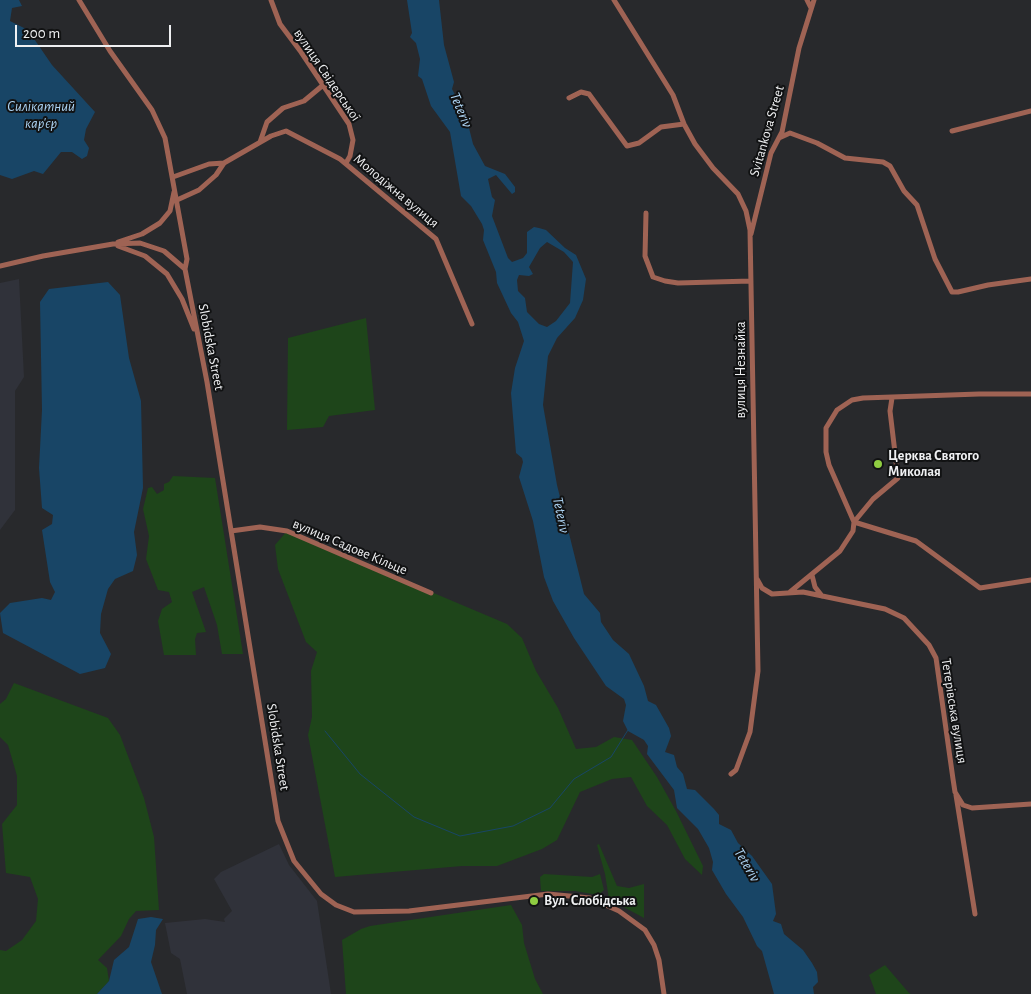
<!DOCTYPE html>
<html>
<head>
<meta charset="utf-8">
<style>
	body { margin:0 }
	#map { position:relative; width:1031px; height:994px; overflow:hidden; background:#28292c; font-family:"Alegreya Sans",sans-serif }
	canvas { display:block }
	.scale { position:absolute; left:15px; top:25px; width:156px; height:22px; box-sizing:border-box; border:2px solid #eff0f2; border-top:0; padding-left:6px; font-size:15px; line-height:18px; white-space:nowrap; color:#eff0f2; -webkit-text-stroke:4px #111213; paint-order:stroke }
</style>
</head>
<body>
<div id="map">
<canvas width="1031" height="994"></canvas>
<div class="scale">200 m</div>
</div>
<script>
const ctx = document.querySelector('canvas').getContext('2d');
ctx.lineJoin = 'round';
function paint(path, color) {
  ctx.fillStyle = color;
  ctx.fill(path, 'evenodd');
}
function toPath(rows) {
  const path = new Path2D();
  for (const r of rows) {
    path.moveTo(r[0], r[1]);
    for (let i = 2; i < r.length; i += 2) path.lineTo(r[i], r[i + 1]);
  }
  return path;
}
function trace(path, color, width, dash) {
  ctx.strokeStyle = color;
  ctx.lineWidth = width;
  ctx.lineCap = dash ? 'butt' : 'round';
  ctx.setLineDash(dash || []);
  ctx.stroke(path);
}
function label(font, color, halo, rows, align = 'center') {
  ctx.font = font + ' "Alegreya Sans",sans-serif';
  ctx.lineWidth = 4;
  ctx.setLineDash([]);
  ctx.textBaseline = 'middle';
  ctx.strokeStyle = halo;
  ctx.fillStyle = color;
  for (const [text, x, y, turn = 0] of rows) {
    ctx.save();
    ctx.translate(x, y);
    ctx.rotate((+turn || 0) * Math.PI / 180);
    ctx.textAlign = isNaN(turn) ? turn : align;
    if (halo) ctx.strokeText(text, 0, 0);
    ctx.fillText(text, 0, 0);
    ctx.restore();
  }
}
paint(toPath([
	[19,279,24,377,15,391,15,510,0,530,0,283],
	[279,844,289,865,317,901,331,994,187,994,180,959,171,953,165,923,205,919,225,922,224,919,232,911,214,879,221,872]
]), '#30323a');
paint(toPath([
	[366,318,375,410,329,416,323,427,287,430,288,338],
	[173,476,215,478,243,654,222,654,217,625,204,587,192,592,206,632,197,633,195,639,196,655,164,655,158,621,162,609,172,602,169,592,158,590,146,559,149,536,143,509,148,488,152,487,157,494,164,490,164,484,169,482],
	[287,531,507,624,522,638,536,671,558,708,576,749,596,747,614,737,632,740,657,777,676,811,703,866,702,875,685,859,667,825,647,806,631,777,612,779,580,792,557,840,542,849,497,866,462,866,335,877,308,735,312,717,311,671,317,652,306,642,278,569,275,545],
	[14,683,108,718,120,735,144,798,154,837,159,910,136,911,129,919,121,936,98,960,107,968,109,981,97,994,0,994,0,950,6,951,22,940,36,921,38,899,30,877,6,873,2,824,17,805,17,776,8,745,0,737,0,704,6,699],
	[599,844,617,886,629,888,644,884,644,918,609,899,605,874,597,845],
	[544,874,592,877,600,874,604,890,598,895,575,891,541,891,540,877],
	[511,905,522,925,524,943,535,979,543,994,346,994,342,940,361,929,370,926],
	[885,965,909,993,911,994,876,994,869,975]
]), '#1e451a');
paint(toPath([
	[0,0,19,0,22,6,12,8,10,21,28,30,52,65,95,112,86,129,84,140,89,148,87,156,82,159,72,152,61,152,43,174,34,171,12,179,0,175],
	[407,0,439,0,444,45,454,82,452,89,466,116,473,144,485,166,505,174,515,187,515,192,512,194,496,175,488,179,492,197,495,200,492,216,508,258,512,262,523,258,527,253,527,232,534,227,539,228,546,230,565,248,576,255,586,279,583,300,575,318,557,338,548,356,543,405,557,485,584,594,600,613,601,622,613,640,629,654,644,686,648,701,656,705,669,728,671,736,665,752,674,755,677,767,683,774,687,789,695,790,714,809,719,815,719,824,731,830,738,843,752,856,772,884,776,914,773,921,781,924,784,934,803,950,812,963,817,972,818,982,813,987,814,994,774,994,762,951,757,946,743,917,726,894,712,870,713,862,709,848,698,829,677,808,674,790,647,754,648,746,644,740,628,731,623,721,626,705,624,699,606,686,574,638,553,601,544,577,533,521,519,477,523,462,522,458,516,453,511,393,515,368,524,341,518,322,511,313,497,283,496,272,483,240,484,230,482,224,471,206,461,196,450,132,431,106,422,79,418,76,420,59,416,43,410,37,412,33],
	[547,242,564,252,573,262,570,303,556,321,547,327,539,324,527,312,525,298,518,291,517,280,519,275,529,276,533,274,529,267,540,248],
	[108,282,120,295,129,358,141,401,143,488,134,532,137,555,133,571,115,579,108,589,101,614,100,633,111,654,105,668,80,674,3,633,0,613,10,603,42,598,51,600,55,592,50,582,42,530,52,524,53,515,42,508,39,468,42,410,40,302,49,289],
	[151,917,163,919,156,930,155,945,151,962,162,994,97,994,109,981,114,960,129,947,138,919]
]), '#184566');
trace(toPath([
	[325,731,360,774,414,817,460,836,513,826,550,808,574,779,611,757,628,730]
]), '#184566', 1);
trace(toPath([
	[79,0,110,51,152,110,165,138,187,259,185,269],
	[271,0,280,24,301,52,349,124,353,140,350,156,346,163],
	[614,0,673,95,684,124,695,144,713,168,738,194,746,211,750,230,758,671,750,732,736,770,731,774],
	[807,0,811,8],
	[569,98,581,92,589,94,627,146,639,143,661,127,684,124],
	[952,131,1031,111],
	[779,138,790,133,817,143,845,158,883,162,890,166,904,191,917,205,935,259,952,292,958,292,988,285,1031,279],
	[260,142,267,122,283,108,304,101,322,86],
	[224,163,271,136,286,131,340,159,436,239,472,324],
	[173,177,209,164,224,163,216,175,199,190,177,200],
	[646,213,645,256,653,277,665,281,678,283,751,281],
	[751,234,771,153,782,132,799,48,814,0],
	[118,242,142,234,160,223,170,211,174,192],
	[118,246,145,256,167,274,182,299,194,329],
	[0,266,43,256,113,244,140,243,164,251,185,269,207,382,278,821,294,861,321,894,336,905,354,912,409,911,548,894,590,898,619,911,645,930,654,945,659,960,664,994],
	[892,398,890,411,898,478,873,499,854,522,916,541,980,588,1031,580],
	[231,531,260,527,287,531,431,593],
	[812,575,815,587,822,596],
	[757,579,762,588,772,594,803,592,885,609,904,618,929,645,936,658,953,779,955,792,963,805,972,808,1031,804],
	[790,592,840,551,853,531,854,522,829,465,826,452,826,428,837,410,852,400,863,398,979,394,1031,394],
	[956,795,975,914]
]), '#9f6354', 5);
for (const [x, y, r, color] of [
	[878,464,5,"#8fcd41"],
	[534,901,5,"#8fcd41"]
]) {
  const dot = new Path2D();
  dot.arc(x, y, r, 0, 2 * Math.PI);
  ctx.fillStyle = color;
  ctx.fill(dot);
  trace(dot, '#111213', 2);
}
label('14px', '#eff0f2', '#111213', [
	["вулиця Свідерської",327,75,56],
	["Svitankova Street",767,131,-74],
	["Молодіжна вулиця",396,191,40],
	["Slobidska Street",211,347,79],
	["вулиця Незнайка",741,370,-90],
	["вулиця Садове Кільце",350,547,23],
	["Тетерівська вулиця",954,711,81],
	["Slobidska Street",278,747,81]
]);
label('bold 14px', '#eff0f2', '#111213', [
	["Церква Святого",888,456],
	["Миколая",888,472],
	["Вул. Слобідська",544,901]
], 'left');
label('italic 15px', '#acd3f3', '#111213', [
	["Силікатний",41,106],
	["кар'єр",41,123],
	["Teteriv",461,110,67],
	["Teteriv",561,515,78],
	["Teteriv",747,865,59]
]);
</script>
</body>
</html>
